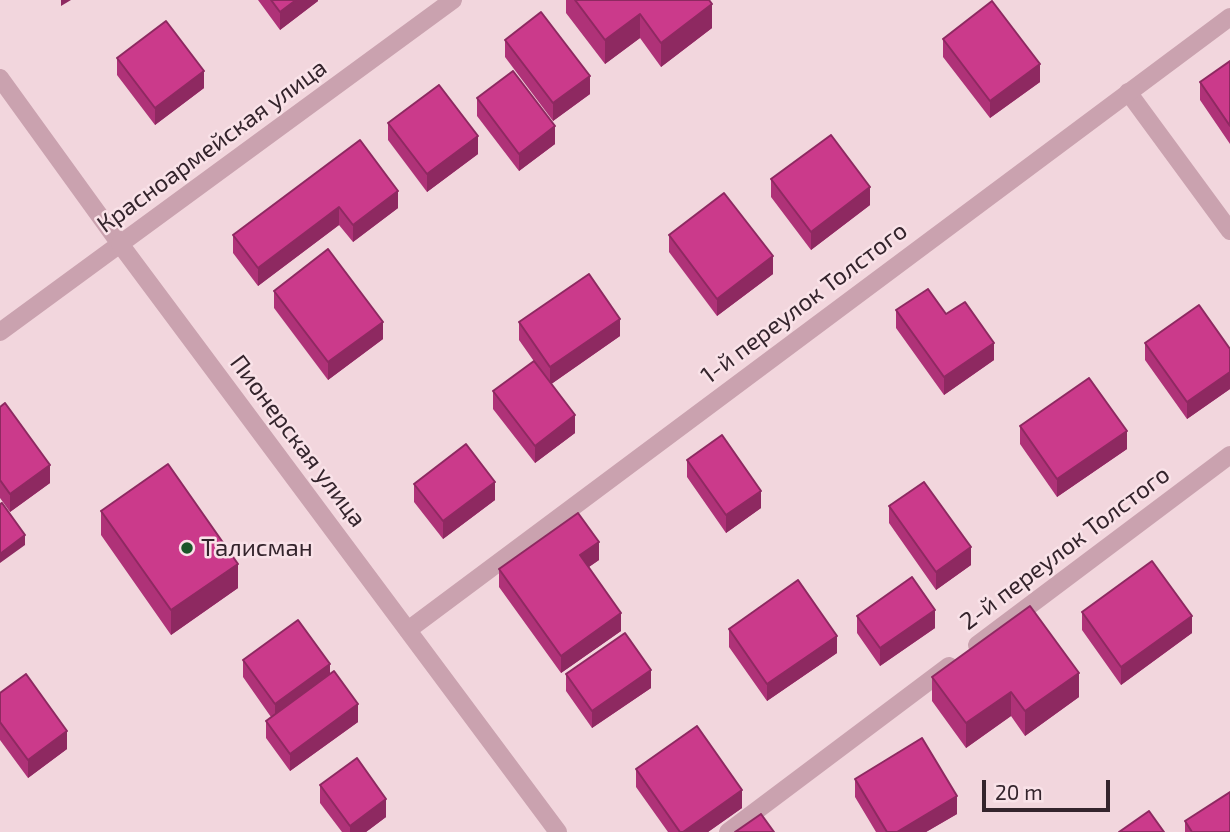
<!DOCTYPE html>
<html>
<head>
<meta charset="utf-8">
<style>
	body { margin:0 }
	#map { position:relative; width:1230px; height:832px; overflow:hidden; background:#f2d6dd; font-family:"Exo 2",sans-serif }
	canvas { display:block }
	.scale { position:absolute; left:982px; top:780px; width:128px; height:32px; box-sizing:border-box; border:4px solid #34242c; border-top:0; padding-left:9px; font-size:21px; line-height:24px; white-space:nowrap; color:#34242c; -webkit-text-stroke:5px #f9e2e8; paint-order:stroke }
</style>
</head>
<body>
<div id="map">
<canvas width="1230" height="832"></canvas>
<div class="scale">20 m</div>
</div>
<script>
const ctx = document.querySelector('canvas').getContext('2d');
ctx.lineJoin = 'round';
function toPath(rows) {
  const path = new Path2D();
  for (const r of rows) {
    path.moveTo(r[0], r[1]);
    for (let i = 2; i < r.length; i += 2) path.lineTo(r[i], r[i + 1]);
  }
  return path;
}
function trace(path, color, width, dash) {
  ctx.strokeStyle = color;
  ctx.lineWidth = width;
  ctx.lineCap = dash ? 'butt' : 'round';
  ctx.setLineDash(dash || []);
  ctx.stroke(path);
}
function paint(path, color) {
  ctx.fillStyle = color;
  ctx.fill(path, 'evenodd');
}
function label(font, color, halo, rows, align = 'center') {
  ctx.font = font + ' "Exo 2",sans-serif';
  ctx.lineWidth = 5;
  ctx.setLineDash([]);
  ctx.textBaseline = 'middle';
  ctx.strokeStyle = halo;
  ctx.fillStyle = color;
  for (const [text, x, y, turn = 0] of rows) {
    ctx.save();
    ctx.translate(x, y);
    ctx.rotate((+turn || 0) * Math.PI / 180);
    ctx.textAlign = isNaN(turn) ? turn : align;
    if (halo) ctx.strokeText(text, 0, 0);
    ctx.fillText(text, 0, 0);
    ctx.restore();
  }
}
trace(toPath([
	[1128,92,1230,231]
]), '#caa2af', 18);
trace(toPath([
	[0,78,120,244,0,332],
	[408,630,1230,17],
	[977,645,1230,455],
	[728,832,949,666]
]), '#caa2af', 18);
trace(toPath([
	[453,0,120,244,558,832]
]), '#caa2af', 18);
paint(toPath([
	[258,0,318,0,318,1,280,30],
	[566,0,709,0,712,28,661,67,640,38,605,64,566,13],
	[943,39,1040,82,990,118,943,57],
	[505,40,590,94,553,121,505,57],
	[117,58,204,88,155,125,117,75],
	[1230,61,1230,144,1200,100,1200,82],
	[477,98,555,144,519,171,477,116],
	[388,123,478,154,427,192,388,140],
	[360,140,398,208,353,242,339,225,258,286,233,253,233,235],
	[771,179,870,205,811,250,771,197],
	[669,235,773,274,717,316,669,252],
	[274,291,383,339,328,380,274,308],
	[896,310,946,314,994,360,944,395,896,328],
	[519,322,620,336,551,384,575,433,535,463,493,409,493,391,538,367,519,340],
	[1145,343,1230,349,1230,389,1187,419,1145,360],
	[0,407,50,483,10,512,0,498],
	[1020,426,1127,449,1057,497,1020,444],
	[687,460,761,508,726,533,687,477],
	[414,484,495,500,443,539,414,502],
	[889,506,971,565,936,590,889,523],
	[101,511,238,588,171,635,101,535],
	[599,560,589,567,621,631,561,673,499,587,499,569],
	[1082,612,1192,633,1121,685,1082,630],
	[857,616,935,628,880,666,857,633],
	[729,629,837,653,767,701,729,647],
	[243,660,330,674,358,722,290,771,266,738,266,721,271,717,243,677],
	[566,674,651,688,592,728,566,691],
	[932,677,1079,697,1025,736,1011,716,966,748,932,701],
	[0,693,67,749,28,778,0,740],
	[636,769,742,808,708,832,668,832,636,787],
	[855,779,957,814,926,832,876,832,855,797],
	[320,785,386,817,366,832,342,832,320,803],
	[1185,821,1230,832,1185,832]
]), '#af3278');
paint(toPath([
	[61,0,71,0,61,6],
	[296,0,318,0,318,1,280,30,280,12],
	[712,4,712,28,661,67,661,43],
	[640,14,640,38,605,64,605,40],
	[1040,64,1040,82,990,118,990,101],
	[204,71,204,88,155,125,155,108],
	[590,76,590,94,553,121,553,103],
	[555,126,555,144,519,171,519,154],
	[478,136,478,154,427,192,427,174],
	[870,187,870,205,811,250,811,232],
	[398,191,398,208,353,242,353,225],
	[339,207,339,225,258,286,258,268],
	[773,256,773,274,717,316,717,299],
	[620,319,620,336,550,385,550,367],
	[383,322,383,339,328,380,328,362],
	[994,343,994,360,944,395,944,377],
	[1230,372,1230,389,1187,419,1187,402],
	[575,415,575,433,535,463,535,446],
	[1127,431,1127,449,1057,497,1057,479],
	[50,465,50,483,10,512,10,494],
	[495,482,495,500,443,539,443,521],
	[761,491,761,508,726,533,726,515],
	[25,535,25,545,0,563,0,554],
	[599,542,599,560,580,573,580,555],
	[971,547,971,565,936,590,936,572],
	[238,564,238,588,171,635,171,610],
	[935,610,935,628,880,666,880,648],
	[621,613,621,631,561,673,561,656],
	[1192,616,1192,633,1121,685,1121,667],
	[837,636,837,653,767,701,767,684],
	[330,664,330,681,275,721,275,704],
	[651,670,651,688,592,728,592,711],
	[1079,673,1079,697,1025,736,1025,711],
	[1011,692,1011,716,966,748,966,723],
	[358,704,358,722,290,771,290,754],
	[67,731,67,749,28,778,28,760],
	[742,790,742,808,708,832,683,832],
	[957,796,957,814,926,832,897,832],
	[386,799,386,817,366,832,350,832,350,826]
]), '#8e2961');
const building = toPath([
	[271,0,296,0,280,12,271,0],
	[575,0,709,0,712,4,661,43,640,14,605,40,575,0],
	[992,1,1040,64,990,101,943,39,992,1],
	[541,12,590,76,553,103,505,40,541,12],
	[166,21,204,71,155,108,117,58,166,21],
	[1230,61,1230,126,1200,82,1230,61],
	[513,71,555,126,519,154,477,98,513,71],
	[439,85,478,136,427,174,388,123,439,85],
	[831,135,870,187,811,232,771,179,831,135],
	[360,140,398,191,353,225,339,207,258,268,233,235,360,140],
	[724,193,773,256,717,299,669,235,724,193],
	[328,249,383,322,328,362,274,291,328,249],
	[589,274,620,319,550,367,519,322,589,274],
	[928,289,946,314,965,302,994,343,944,377,896,310,928,289],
	[1199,305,1230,349,1230,372,1187,402,1145,343,1199,305],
	[534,361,575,415,535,446,493,391,534,361],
	[1089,378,1127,431,1057,479,1020,426,1089,378],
	[5,403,50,465,10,494,0,480,0,407,5,403],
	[722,435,761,491,726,515,687,460,722,435],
	[466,444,495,482,443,521,414,484,466,444],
	[168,464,238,564,171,610,101,511,168,464],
	[924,482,971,547,936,572,889,506,924,482],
	[2,503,25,535,0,554,0,504,2,503],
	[578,513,599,542,580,555,621,613,561,656,499,569,578,513],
	[1152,561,1192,616,1121,667,1082,612,1152,561],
	[912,577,935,610,880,648,857,616,912,577],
	[798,580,837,636,767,684,729,629,798,580],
	[1030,606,1079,673,1025,711,1011,692,966,723,932,677,1030,606],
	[298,620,330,664,275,704,243,660,298,620],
	[625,633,651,670,592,711,566,674,625,633],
	[334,671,358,704,290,754,266,721,334,671],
	[26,674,67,731,28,760,0,722,0,693,26,674],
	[697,726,742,790,683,832,680,832,636,769,697,726],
	[922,738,957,796,897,832,887,832,855,779,922,738],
	[357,758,386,799,350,826,320,785,357,758],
	[1230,792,1230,832,1192,832,1185,821,1230,792],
	[1149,811,1164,832,1119,832,1149,811],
	[761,814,774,832,735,832,761,814]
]);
paint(building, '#cb3a8b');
trace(building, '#8e2961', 2);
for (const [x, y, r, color] of [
	[187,548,7,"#195629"]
]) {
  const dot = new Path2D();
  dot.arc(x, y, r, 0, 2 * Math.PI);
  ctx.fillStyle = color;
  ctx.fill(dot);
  trace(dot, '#f9e2e8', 2.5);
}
label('24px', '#34242c', '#f9e2e8', [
	["Красноармейская улица",212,146,-36],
	["1-й переулок Толстого",804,303,-37],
	["Пионерская улица",298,441,53],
	["2-й переулок Толстого",1065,548,-37]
]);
label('24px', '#34242c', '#f9e2e8', [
	["Талисман",201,548]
], 'left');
</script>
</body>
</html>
